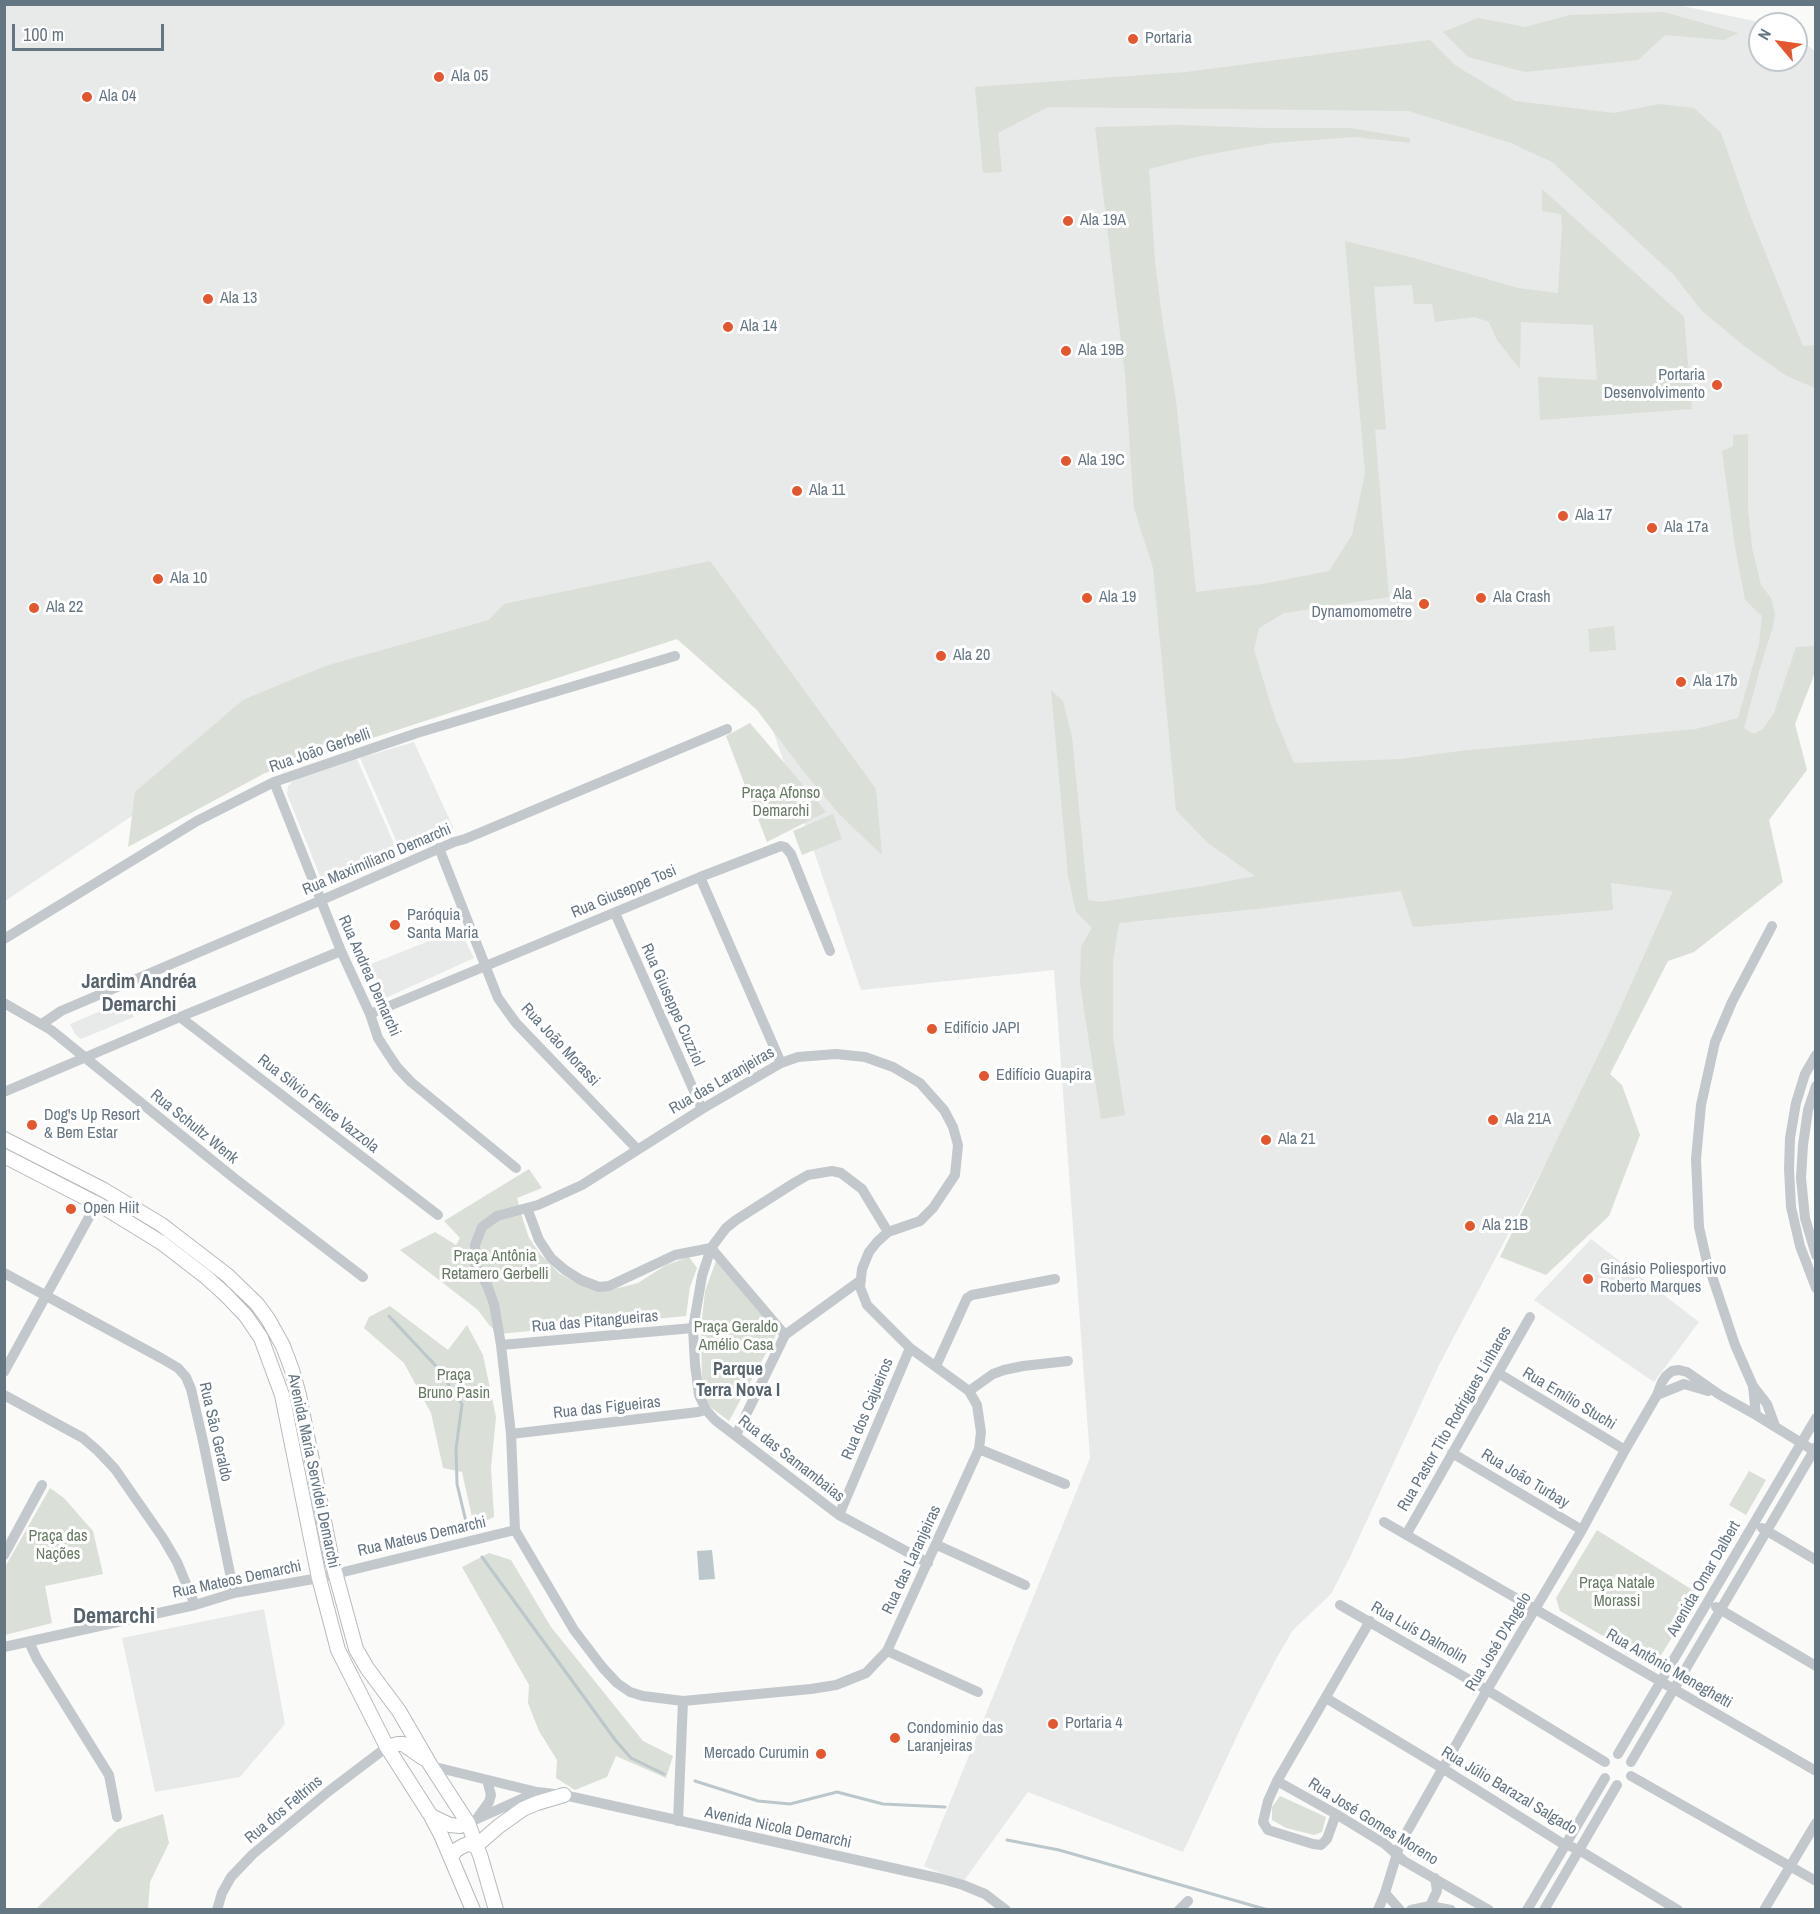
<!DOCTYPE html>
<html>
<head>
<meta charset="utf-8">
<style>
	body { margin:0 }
	#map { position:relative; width:1820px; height:1914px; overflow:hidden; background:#fafaf8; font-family:"Archivo Narrow",sans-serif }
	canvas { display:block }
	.frame { position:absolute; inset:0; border:6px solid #657683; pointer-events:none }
	.north { position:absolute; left:1748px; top:12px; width:60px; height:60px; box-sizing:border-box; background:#fff; border:2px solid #c1c8cd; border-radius:50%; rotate:299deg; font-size:16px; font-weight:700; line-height:24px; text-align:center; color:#657683 }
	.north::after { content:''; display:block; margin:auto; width:21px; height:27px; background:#e4572e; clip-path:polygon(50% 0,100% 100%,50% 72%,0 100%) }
	.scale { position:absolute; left:12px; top:24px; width:152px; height:27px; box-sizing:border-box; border:3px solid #657683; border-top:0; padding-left:8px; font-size:18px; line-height:21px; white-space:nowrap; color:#657683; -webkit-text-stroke:4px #fff; paint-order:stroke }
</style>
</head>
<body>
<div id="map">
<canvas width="1820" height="1914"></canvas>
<div class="frame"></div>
<div class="north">N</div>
<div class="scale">100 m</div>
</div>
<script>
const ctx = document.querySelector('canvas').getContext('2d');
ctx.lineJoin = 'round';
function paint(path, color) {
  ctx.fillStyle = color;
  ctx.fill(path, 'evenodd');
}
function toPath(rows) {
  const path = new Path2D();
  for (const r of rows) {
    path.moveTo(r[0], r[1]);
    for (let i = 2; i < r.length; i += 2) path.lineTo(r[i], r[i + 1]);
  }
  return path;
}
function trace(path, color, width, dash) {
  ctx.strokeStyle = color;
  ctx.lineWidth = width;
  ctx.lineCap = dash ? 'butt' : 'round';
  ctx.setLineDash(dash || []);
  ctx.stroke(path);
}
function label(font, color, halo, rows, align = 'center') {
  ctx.font = font + ' "Archivo Narrow",sans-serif';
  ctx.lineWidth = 6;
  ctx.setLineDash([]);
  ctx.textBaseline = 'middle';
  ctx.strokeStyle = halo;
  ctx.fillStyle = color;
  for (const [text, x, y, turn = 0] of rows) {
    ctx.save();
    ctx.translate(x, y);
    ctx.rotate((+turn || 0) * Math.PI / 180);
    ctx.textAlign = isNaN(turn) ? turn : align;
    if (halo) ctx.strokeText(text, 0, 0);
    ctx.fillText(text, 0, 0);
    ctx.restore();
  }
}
paint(toPath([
	[1673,4,1769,24,1760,24,1760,60,1796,60,1796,37,1815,51,1815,659,1697,877,1439,1365,1349,1559,1331,1594,1293,1630,1276,1659,1244,1721,1183,1852,1028,1792,963,1882,924,1866,1090,1458,1054,970,861,990,723,583,138,812,5,901,5,5],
	[414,742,454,829,402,854,360,758],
	[357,759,399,855,324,886,287,794,288,786,293,781],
	[459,929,474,958,379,1001,366,966],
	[127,1000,134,1017,81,1039,75,1034,70,1024],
	[1591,1239,1699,1322,1654,1382,1534,1300],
	[264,1609,285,1724,240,1777,155,1792,122,1638]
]), '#e8e9e9');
paint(toPath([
	[1664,12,1738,33,1724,40,1665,35,1638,60,1525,72,1468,57,1443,32,1478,18,1525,27,1570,15],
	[1430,40,1456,66,1515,101,1614,113,1659,104,1694,108,1721,133,1750,215,1803,346,1815,345,1815,388,1785,375,1743,345,1702,311,1673,274,1552,162,1511,143,1409,111,1048,107,998,133,1002,172,983,173,975,87,1186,72],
	[1179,125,1265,128,1350,128,1410,138,1410,143,1355,137,1273,143,1200,156,1149,169,1155,262,1163,325,1176,400,1196,592,1263,584,1329,571,1352,535,1365,473,1345,241,1414,258,1518,288,1558,293,1562,226,1561,214,1542,211,1542,189,1684,317,1692,409,1540,420,1538,377,1597,380,1593,325,1521,322,1520,369,1497,340,1489,322,1475,317,1435,322,1432,304,1414,304,1412,285,1374,287,1386,429,1375,430,1389,597,1284,613,1259,628,1254,650,1275,718,1294,763,1401,759,1460,751,1696,729,1738,718,1759,644,1762,616,1745,600,1735,546,1722,451,1733,446,1733,435,1748,434,1748,510,1752,548,1761,585,1771,598,1775,614,1773,627,1762,661,1744,728,1754,734,1763,729,1774,713,1796,647,1815,646,1815,669,1813,678,1795,724,1807,770,1769,820,1783,882,1694,952,1668,961,1610,1074,1622,1085,1640,1135,1609,1216,1546,1275,1500,1257,1612,1027,1673,891,1611,883,1613,910,1413,927,1401,891,1265,908,1119,923,1113,960,1113,1037,1125,1115,1101,1119,1080,984,1081,947,1092,928,1076,912,1068,876,1051,690,1063,701,1072,737,1088,900,1101,902,1203,886,1255,876,1208,843,1176,810,1153,568,1134,508,1125,375,1095,127],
	[710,561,876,789,882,855,839,814,801,768,757,710,677,639,265,773,128,847,135,792,243,700,325,666,489,620,504,604],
	[1614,626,1616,650,1590,652,1588,629],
	[750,723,826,812,767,842,726,736],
	[833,814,842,839,802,855,793,831],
	[529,1169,542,1188,517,1198,523,1220,529,1238,540,1254,560,1274,573,1281,606,1291,638,1283,666,1265,689,1257,697,1268,690,1287,686,1316,499,1334,489,1325,478,1310,400,1250,435,1232,456,1245,460,1238,444,1221],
	[716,1261,777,1333,729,1421,705,1403,702,1385,701,1328,705,1291],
	[390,1306,448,1350,467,1325,483,1355,496,1417,491,1468,494,1517,474,1526,462,1472,443,1468,431,1413,404,1363,364,1328,369,1317],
	[1749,1471,1766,1480,1746,1515,1729,1505],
	[50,1488,64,1498,93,1531,103,1574,45,1586,52,1623,5,1635,5,1567],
	[1597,1530,1699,1594,1658,1660,1653,1665,1560,1611,1556,1598],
	[489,1553,511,1560,551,1627,643,1741,673,1756,666,1778,616,1756,607,1777,575,1790,556,1778,557,1760,539,1731,528,1703,529,1685,462,1567],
	[1280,1796,1326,1817,1322,1832,1314,1835,1286,1828,1272,1820,1272,1807],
	[163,1814,169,1843,150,1882,148,1909,36,1909,118,1829]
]), '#dadfd7');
paint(toPath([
	[712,1550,715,1579,699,1580,697,1551]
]), '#bbc7cb');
trace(toPath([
	[389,1316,435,1365,462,1404,456,1449,457,1484,467,1526],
	[482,1557,616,1741,631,1758,664,1774],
	[695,1781,758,1801,790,1804,837,1792,883,1804,945,1807],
	[1007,1840,1059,1850,1268,1910]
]), '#bbc7cb', 3);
const major = toPath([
	[4,1139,104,1190,162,1225,227,1275,257,1304,268,1319,283,1346,292,1370,299,1395,332,1561,356,1649,367,1668,399,1711,431,1766,468,1823,481,1858,496,1910],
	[4,1156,105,1208,162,1243,206,1277,225,1294,246,1316,261,1338,282,1395,319,1578,338,1650,387,1747,431,1816,441,1835,473,1910],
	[387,1747,398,1744,403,1744,423,1758],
	[431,1816,450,1825,460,1826,468,1823],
	[451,1857,456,1850,463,1846,468,1844,476,1846,499,1826,523,1809,537,1803,564,1795]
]);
trace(major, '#b5babe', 16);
trace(toPath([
	[274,782,341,951,370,1014,378,1038,387,1052,397,1067,411,1082,516,1168],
	[439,848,498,998,516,1023,637,1149],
	[700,877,781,1063],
	[615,913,702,1109],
	[1772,926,1732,1002,1715,1042,1701,1105,1696,1159,1699,1227,1706,1258,1735,1345,1753,1386,1767,1404,1775,1426],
	[4,939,197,821,274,782,417,733,675,656],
	[4,1003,51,1030,234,1178,363,1277],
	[370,1014,700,877,781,846,785,847,791,854,830,951],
	[180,1017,438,1215],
	[42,1024,61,1011,331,896,454,842,465,839,727,729],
	[836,1054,865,1057,893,1067,920,1083,944,1110,953,1127,958,1145,955,1175,933,1208,920,1221,888,1232,877,1242,869,1252,862,1269,860,1287,867,1305,910,1348,969,1391,977,1405,981,1432,979,1449,887,1651,866,1673,836,1685,811,1689,683,1701,643,1696,630,1692,617,1683,603,1668,574,1630,515,1530,511,1434,501,1345,494,1304,487,1285,475,1264,475,1245,482,1227,497,1216,538,1205,582,1185,702,1109,781,1063,798,1057,836,1054],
	[1816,1055,1805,1074,1796,1103,1790,1138,1789,1169,1791,1207,1800,1246,1816,1288],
	[1816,1086,1808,1110,1803,1145,1801,1178,1805,1218,1816,1255],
	[4,1092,180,1017,341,951],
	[527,1208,539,1240,551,1258,565,1270,581,1280,599,1287,609,1286,675,1255,711,1248],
	[888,1232,862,1189,841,1173,832,1171,808,1175,794,1183,736,1220,726,1228,711,1248,702,1276,693,1328,695,1365,699,1395,706,1410,715,1420,839,1515,928,1563],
	[711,1248,785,1335],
	[4,1273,161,1358,178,1368,186,1377,191,1389,203,1441,234,1593],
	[501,1345,693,1328],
	[936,1366,967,1298,972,1295,1055,1279],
	[4,1372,99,1199],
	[1498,1373,1625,1450],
	[1753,1386,1756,1415],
	[969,1391,993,1374,1004,1370,1023,1366,1068,1361],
	[4,1395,83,1438,98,1451,115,1469,163,1538,177,1562,195,1605],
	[1657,1395,1684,1384,1708,1391],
	[511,1434,698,1412,706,1410],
	[736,1435,785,1335,861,1280],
	[979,1449,1065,1484],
	[1452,1453,1582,1530],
	[839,1515,910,1348],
	[1384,1522,1816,1771],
	[1762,1528,1816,1560],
	[1406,1535,1530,1317],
	[937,1545,1025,1585],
	[4,1555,42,1485],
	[1340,1605,1487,1690,1605,1762],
	[1716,1607,1816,1666],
	[1370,1621,1277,1781,1336,1814,1385,1844,1404,1861,1489,1910],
	[29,1642,37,1659,109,1775,117,1817],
	[4,1647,195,1605,234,1593,319,1578,515,1530],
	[887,1651,978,1692],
	[1326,1698,1442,1768,1560,1842,1579,1850,1678,1910],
	[1618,1754,1816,1418],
	[1631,1762,1816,1447],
	[431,1766,537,1792,564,1795,942,1879,963,1885,985,1894,1006,1910],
	[1631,1776,1816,1881],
	[1277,1781,1268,1801,1263,1822,1268,1830,1313,1844,1321,1845,1327,1839,1336,1814],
	[478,1817,489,1802,491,1795,487,1780],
	[678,1821,683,1701],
	[468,1823,537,1792],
	[1385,1893,1400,1910],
	[1430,1906,1437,1891,1435,1878],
	[217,1910,222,1893,231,1877,253,1854,329,1791,387,1747],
	[1179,1910,1188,1901],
	[1378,1910,1385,1893,1400,1844,1487,1690,1582,1530,1625,1450,1657,1395,1662,1382,1666,1376,1672,1371,1679,1370,1687,1372,1720,1395,1756,1415,1816,1452],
	[1411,1910,1430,1906,1451,1910],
	[1527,1910,1605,1778],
	[1544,1910,1617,1785],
	[1764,1910,1816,1823]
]), '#c3c8cc', 10);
trace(major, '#fff', 14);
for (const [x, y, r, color] of [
	[1133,39,6,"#e4572e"],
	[439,77,6,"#e4572e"],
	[87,97,6,"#e4572e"],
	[1068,221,6,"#e4572e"],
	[208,299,6,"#e4572e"],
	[728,327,6,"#e4572e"],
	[1066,351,6,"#e4572e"],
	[1717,385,6,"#e4572e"],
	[1066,461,6,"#e4572e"],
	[797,491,6,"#e4572e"],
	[1563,516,6,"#e4572e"],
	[1652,528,6,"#e4572e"],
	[158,579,6,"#e4572e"],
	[1087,598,6,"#e4572e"],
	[1481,598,6,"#e4572e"],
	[1424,604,6,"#e4572e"],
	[34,608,6,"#e4572e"],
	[941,656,6,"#e4572e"],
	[1681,682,6,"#e4572e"],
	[395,925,6,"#e4572e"],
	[932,1029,6,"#e4572e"],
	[984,1076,6,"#e4572e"],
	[1493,1120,6,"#e4572e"],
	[32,1125,6,"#e4572e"],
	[1266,1140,6,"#e4572e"],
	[71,1209,6,"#e4572e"],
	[1470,1226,6,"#e4572e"],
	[1588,1279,6,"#e4572e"],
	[1053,1724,6,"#e4572e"],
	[895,1738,6,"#e4572e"],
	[821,1754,6,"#e4572e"]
]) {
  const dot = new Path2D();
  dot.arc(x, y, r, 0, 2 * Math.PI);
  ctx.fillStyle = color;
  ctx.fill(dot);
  trace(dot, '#fff', 2);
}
label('16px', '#657683', '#fff', [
	["Portaria",1145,39],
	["Ala 05",451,77],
	["Ala 04",99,97],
	["Ala 19A",1080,221],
	["Ala 13",220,299],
	["Ala 14",740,327],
	["Ala 19B",1078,351],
	["Portaria",1705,376,"right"],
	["Desenvolvimento",1705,394,"right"],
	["Ala 19C",1078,461],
	["Ala 11",809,491],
	["Ala 17",1575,516],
	["Ala 17a",1664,528],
	["Ala 10",170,579],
	["Ala",1412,595,"right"],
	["Dynamomometre",1412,613,"right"],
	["Ala 19",1099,598],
	["Ala Crash",1493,598],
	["Ala 22",46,608],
	["Ala 20",953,656],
	["Ala 17b",1693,682],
	["Paróquia",407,916],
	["Santa Maria",407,934],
	["Edifício JAPI",944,1029],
	["Edifício Guapira",996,1076],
	["Dog's Up Resort",44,1116],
	["& Bem Estar",44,1134],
	["Ala 21A",1505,1120],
	["Ala 21",1278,1140],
	["Open Hiit",83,1209],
	["Ala 21B",1482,1226],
	["Ginásio Poliesportivo",1600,1270],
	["Roberto Marques",1600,1288],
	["Portaria 4",1065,1724],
	["Condominio das",907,1729],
	["Laranjeiras",907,1747],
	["Mercado Curumin",809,1754,"right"]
], 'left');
label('16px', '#657683', '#fff', [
	["Rua João Gerbelli",320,751,-19],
	["Rua Maximiliano Demarchi",377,860,-23],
	["Rua Giuseppe Tosi",624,892,-23],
	["Rua Andrea Demarchi",369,976,66],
	["Rua Giuseppe Cuzziol",672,1005,66],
	["Rua João Morassi",560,1045,47],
	["Rua das Laranjeiras",722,1081,-30],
	["Rua Sílvio Felice Vazzola",318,1104,38],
	["Rua Schultz Wenk",194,1127,39],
	["Rua das Pitangueiras",595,1322,-5],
	["Rua Emílio Stuchi",1569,1399,31],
	["Rua das Figueiras",607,1408,-6],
	["Rua dos Cajueiros",868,1409,-67],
	["Rua Pastor Tito Rodrigues Linhares",1455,1419,-60],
	["Rua São Geraldo",215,1432,77],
	["Rua das Samambaias",791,1459,38],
	["Avenida Maria Servidei Demarchi",313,1471,78],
	["Rua João Turbay",1525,1479,31],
	["Rua Mateus Demarchi",422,1537,-13],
	["Rua das Laranjeiras",912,1560,-65],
	["Avenida Omar Dalbert",1704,1579,-60],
	["Rua Mateos Demarchi",237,1580,-12],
	["Rua Luís Dalmolin",1419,1633,30],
	["Rua José D'Angelo",1499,1642,-59],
	["Rua Antônio Meneghetti",1669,1669,30],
	["Rua Júlio Barazal Salgado",1509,1791,31],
	["Rua dos Feltrins",284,1810,-40],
	["Rua José Gomes Moreno",1373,1822,32],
	["Avenida Nicola Demarchi",778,1828,12]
]);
label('16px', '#687a64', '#fff', [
	["Praça Afonso",781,794],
	["Demarchi",781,812],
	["Praça Antônia",495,1257],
	["Retamero Gerbelli",495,1275],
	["Praça Geraldo",736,1328],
	["Amélio Casa",736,1346],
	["Praça",454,1376],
	["Bruno Pasin",454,1394],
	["Praça das",58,1537],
	["Nações",58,1555],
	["Praça Natale",1617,1584],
	["Morassi",1617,1602]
]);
label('bold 18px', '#57646e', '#fff', [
	["Parque",738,1370],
	["Terra Nova I",738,1391]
]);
label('bold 20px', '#57646e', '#fff', [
	["Jardim Andréa",139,983],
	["Demarchi",139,1006]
]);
label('bold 22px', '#57646e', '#fff', [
	["Demarchi",114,1617]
]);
</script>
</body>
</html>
